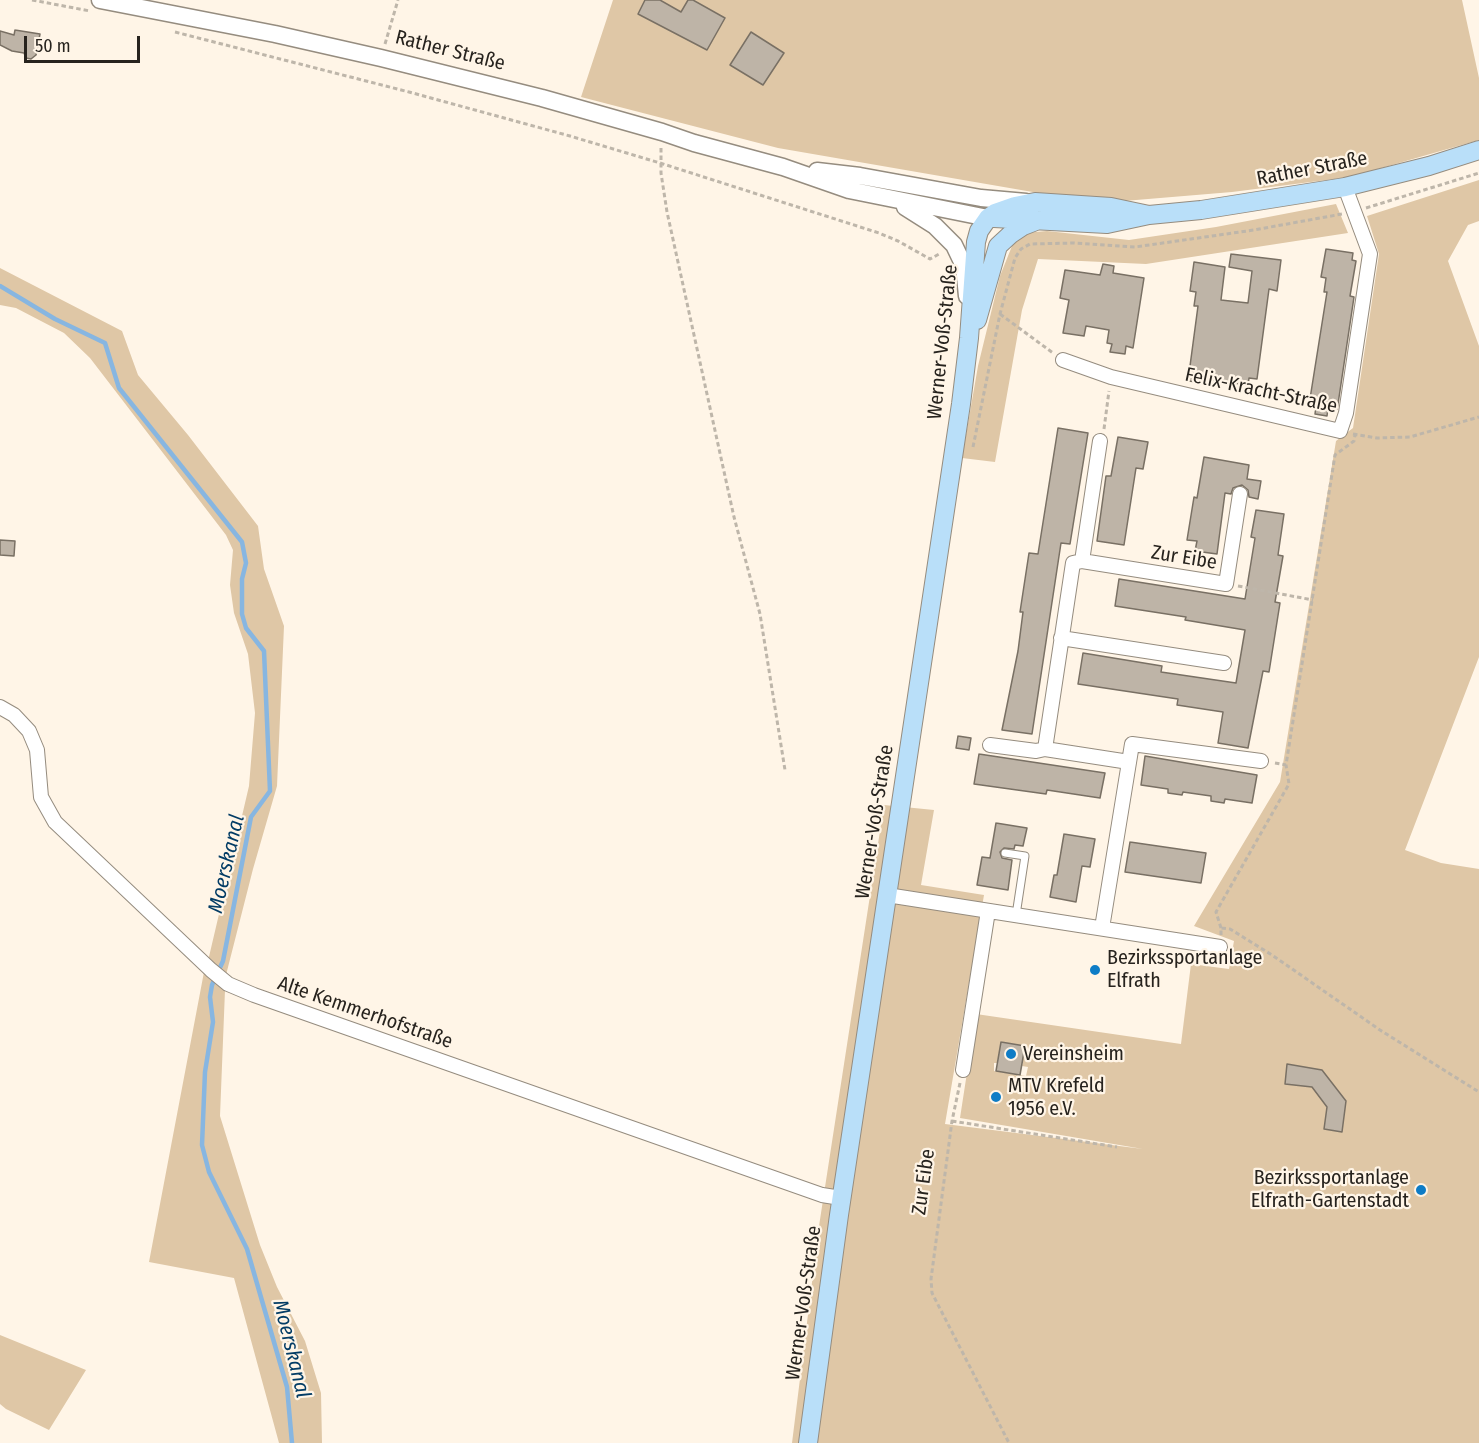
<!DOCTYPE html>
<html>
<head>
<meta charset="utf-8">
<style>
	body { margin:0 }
	#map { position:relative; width:1479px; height:1443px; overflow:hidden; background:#fff5e7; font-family:"Fira Sans Condensed",sans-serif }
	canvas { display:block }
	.scale { position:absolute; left:24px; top:36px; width:116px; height:27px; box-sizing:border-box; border:3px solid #27231e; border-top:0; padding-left:8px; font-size:18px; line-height:21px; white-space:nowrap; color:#27231e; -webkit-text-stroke:4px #fff5e7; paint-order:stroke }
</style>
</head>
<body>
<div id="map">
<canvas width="1479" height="1443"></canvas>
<div class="scale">50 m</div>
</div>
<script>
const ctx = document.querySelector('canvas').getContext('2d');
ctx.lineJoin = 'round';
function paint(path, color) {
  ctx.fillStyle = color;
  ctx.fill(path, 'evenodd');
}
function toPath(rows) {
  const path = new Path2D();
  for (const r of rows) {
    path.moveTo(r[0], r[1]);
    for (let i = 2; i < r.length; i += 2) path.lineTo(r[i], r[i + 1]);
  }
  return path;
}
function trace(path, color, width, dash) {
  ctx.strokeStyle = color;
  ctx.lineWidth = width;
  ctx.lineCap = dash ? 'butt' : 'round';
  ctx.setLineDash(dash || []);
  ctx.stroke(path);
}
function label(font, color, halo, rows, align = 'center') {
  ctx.font = font + ' "Fira Sans Condensed",sans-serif';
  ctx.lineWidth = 4.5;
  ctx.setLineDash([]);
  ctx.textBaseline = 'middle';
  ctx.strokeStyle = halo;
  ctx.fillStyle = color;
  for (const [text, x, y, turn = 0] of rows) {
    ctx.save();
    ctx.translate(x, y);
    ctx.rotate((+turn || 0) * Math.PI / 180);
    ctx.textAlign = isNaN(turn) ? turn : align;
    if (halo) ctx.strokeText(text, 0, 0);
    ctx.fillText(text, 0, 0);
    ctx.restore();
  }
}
paint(toPath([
	[613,0,1462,0,1479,78,1479,140,1350,177,1232,192,1124,201,1050,195,778,148,581,97],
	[1479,180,1479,221,1468,225,1448,261,1479,346,1479,657,1405,850,1441,863,1479,869,1479,1443,792,1443,819,1226,884,805,934,810,921,885,984,895,945,1124,1143,1149,960,1118,976,1014,1181,1044,1191,964,1229,969,1234,941,1194,926,1280,782,1336,441,1353,428,1379,254,1367,216],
	[1001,1042,1025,1046,1022,1066,1028,1067,1026,1076,994,1071,994,1063,997,1063],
	[1294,1066,1322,1070,1346,1101,1342,1132,1324,1129,1327,1107,1312,1087,1285,1084],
	[1336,204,1348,233,1146,264,1038,259,1022,310,995,462,962,458,978,366,1000,276,1012,246,1025,233,1047,231,1129,240,1216,227],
	[0,268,122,331,138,375,188,435,258,526,264,569,284,626,277,786,253,869,226,975,208,961,249,786,255,713,248,654,234,613,230,585,233,550,226,535,90,358,64,333,16,308,0,305],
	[204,972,225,990,220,1116,260,1245,277,1287,305,1341,321,1393,322,1443,279,1443,234,1278,149,1262],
	[0,1335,86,1370,49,1430,6,1409,0,1404]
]), '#dfc7a6');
trace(toPath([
	[0,286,55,319,105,343,119,388,242,542,246,563,242,579,242,614,246,628,264,651,270,791,251,817,223,961,212,985,210,997,213,1022,205,1072,202,1145,209,1172,247,1249,287,1387,292,1443]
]), '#87b6e1', 4.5);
const building = toPath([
	[645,0,660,0,681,12,688,0,693,0,725,18,707,50,638,14,645,0],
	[15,30,40,34,36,55,31,59,26,58,24,53,12,51,0,45,0,31,14,35,15,30],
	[751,32,784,53,763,85,730,65,751,32],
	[1326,249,1353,253,1352,260,1356,261,1350,296,1354,297,1338,404,1337,409,1328,408,1327,416,1315,414,1316,406,1309,405,1327,292,1324,292,1326,278,1321,277,1326,249],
	[1231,254,1281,260,1277,291,1269,289,1257,379,1249,378,1248,385,1210,380,1210,383,1188,381,1198,306,1194,306,1196,292,1190,291,1194,262,1225,267,1221,300,1248,303,1252,271,1229,267,1231,254],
	[1103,264,1114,266,1113,273,1144,278,1133,348,1126,346,1125,354,1110,352,1112,344,1107,343,1109,330,1086,326,1084,336,1063,333,1069,300,1060,298,1065,270,1100,275,1103,264],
	[1058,428,1088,433,1070,544,1061,543,1032,734,1002,730,1018,651,1023,612,1020,612,1029,553,1038,554,1058,428],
	[1118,437,1148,442,1143,469,1136,468,1124,545,1097,541,1106,476,1111,476,1118,437],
	[1204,457,1249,465,1247,479,1261,481,1258,499,1249,497,1248,490,1242,485,1233,488,1231,494,1225,493,1217,554,1195,551,1197,541,1187,540,1194,497,1197,498,1204,457],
	[1256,510,1284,514,1278,555,1283,556,1275,602,1280,603,1269,672,1263,671,1248,748,1218,743,1223,712,1177,705,1178,699,1078,684,1083,653,1162,666,1161,672,1236,683,1245,630,1185,620,1186,617,1115,606,1119,579,1245,599,1255,538,1251,537,1256,510],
	[0,540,15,541,14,556,0,555,0,540],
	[958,736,971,738,969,750,956,748,958,736],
	[979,754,1105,773,1100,798,1047,790,1046,794,974,784,979,754],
	[1145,756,1257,775,1252,803,1225,799,1224,803,1211,801,1211,796,1183,792,1182,795,1168,793,1168,789,1141,785,1145,756],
	[996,823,1027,828,1023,846,1015,845,1014,849,1004,848,1000,852,1002,858,1012,860,1008,890,977,885,982,857,990,858,996,823],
	[1064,834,1095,839,1090,867,1082,866,1076,902,1050,897,1054,875,1057,875,1064,834],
	[1130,842,1206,853,1201,883,1125,872,1130,842],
	[1001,1042,1025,1046,1020,1075,996,1071,1001,1042],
	[1287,1064,1322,1070,1346,1101,1342,1132,1324,1129,1327,1107,1312,1087,1285,1084,1287,1064]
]);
paint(building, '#beb4a7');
trace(building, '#797064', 1.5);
const service = toPath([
	[1005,853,1025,856,1016,915]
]);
const minor = toPath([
	[1063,360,1111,377,1340,431,1346,413,1370,254,1345,187],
	[1082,561,1100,441],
	[1061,638,1224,663],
	[0,707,14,715,29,731,37,750,41,797,55,822,211,970,228,984,254,995,822,1195,841,1198],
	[990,745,1036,751,1045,749],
	[1129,762,1045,749,1073,563,1082,561,1226,584,1240,494],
	[887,895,1220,947],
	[1102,928,1132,744,1261,761],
	[963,1070,988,911]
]);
const tertiary = toPath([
	[100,0,275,34,381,58,542,98,662,132,694,143,783,167,849,190,988,218],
	[817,171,860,176,981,198,1026,202],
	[905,207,935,226,954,245,964,266,967,296]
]);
const secondary = toPath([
	[994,218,1107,224,1149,215,1201,210,1345,187,1429,166,1479,150],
	[977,320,998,246,1011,234,1023,226,1036,221],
	[808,1443,839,1215,961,404,969,338,976,242,979,231,988,218,995,213,1015,206,1035,202,1111,207,1149,215]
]);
trace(service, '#958c7f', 9);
trace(minor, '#958c7f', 16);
trace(tertiary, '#958c7f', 19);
trace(secondary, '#958c7f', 20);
trace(toPath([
	[32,0,90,11],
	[175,32,409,92,570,136,660,163,879,233,898,241,930,259,941,253],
	[385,44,398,0],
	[661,148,661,173,667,212,734,517,760,614,785,770],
	[1366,208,1479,173],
	[1000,314,1053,353],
	[1104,429,1109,391],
	[1353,434,1377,438,1410,437,1479,417],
	[973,447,1000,314,1015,258,1021,249,1030,244,1074,243,1135,247,1254,230,1342,214],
	[1238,586,1313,600],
	[1275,763,1286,765,1335,455,1354,441,1355,435],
	[1221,928,1216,912,1289,784,1286,765],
	[1221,935,1221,928,1230,929,1272,955,1380,1030,1479,1092],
	[960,1083,952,1121,931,1279,932,1293,1009,1443],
	[952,1121,1117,1147]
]), '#beb6aa', 3, [4.5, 3]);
trace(service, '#fff', 7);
trace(minor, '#fff', 14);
trace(tertiary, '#fff', 16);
trace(secondary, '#b9dff9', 18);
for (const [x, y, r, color] of [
	[1095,970,6,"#0e7cc6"],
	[1011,1054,6,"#0e7cc6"],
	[996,1097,6,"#0e7cc6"],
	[1421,1190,6,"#0e7cc6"]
]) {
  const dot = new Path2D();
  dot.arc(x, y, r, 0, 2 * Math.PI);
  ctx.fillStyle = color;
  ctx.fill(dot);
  trace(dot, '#fff5e7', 2);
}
label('20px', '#27231e', '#fff5e7', [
	["Rather Straße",450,51,14],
	["Rather Straße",1312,169,-11],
	["Werner-Voß-Straße",943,342,-84],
	["Felix-Kracht-Straße",1261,391,12],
	["Zur Eibe",1184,558,9],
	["Werner-Voß-Straße",875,822,-81],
	["Alte Kemmerhofstraße",365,1013,19],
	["Zur Eibe",924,1182,-82],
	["Werner-Voß-Straße",804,1303,-82]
]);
label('20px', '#27231e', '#fff5e7', [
	["Bezirkssportanlage",1107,958],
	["Elfrath",1107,981],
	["Vereinsheim",1023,1054],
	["MTV Krefeld",1008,1086],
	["1956 e.V.",1008,1109],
	["Bezirkssportanlage",1409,1178,"right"],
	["Elfrath-Gartenstadt",1409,1201,"right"]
], 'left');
label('italic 21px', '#033c65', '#fff5e7', [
	["Moerskanal",227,864,-77],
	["Moerskanal",291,1349,76]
]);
</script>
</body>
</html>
